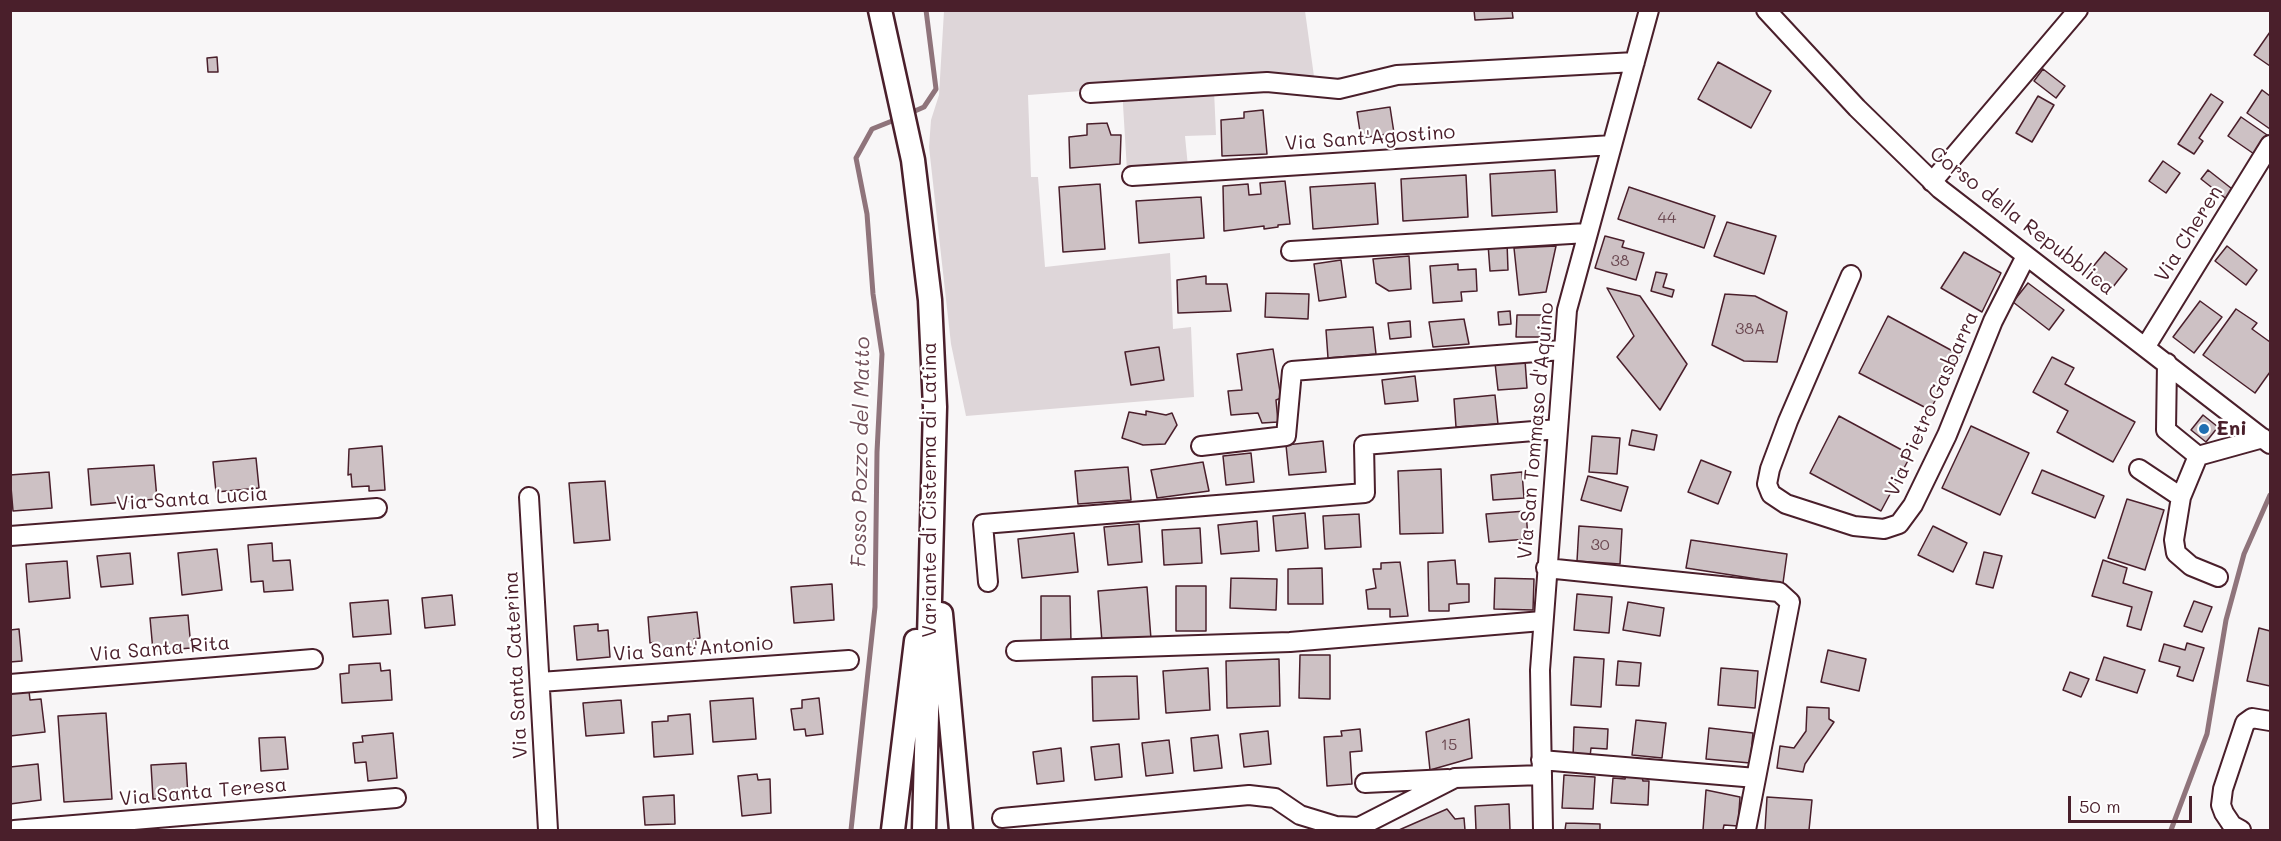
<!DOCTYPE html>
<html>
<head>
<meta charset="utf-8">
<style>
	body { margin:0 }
	#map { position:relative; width:2281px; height:841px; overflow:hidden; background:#f8f6f7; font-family:Mali,sans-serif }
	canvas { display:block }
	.frame { position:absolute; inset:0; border:12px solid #4a1f2b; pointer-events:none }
	.scale { position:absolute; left:2068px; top:796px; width:124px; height:27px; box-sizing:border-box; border:3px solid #4a1f2b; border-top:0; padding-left:8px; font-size:18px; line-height:21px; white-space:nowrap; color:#4a1f2b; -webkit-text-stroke:4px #fff; paint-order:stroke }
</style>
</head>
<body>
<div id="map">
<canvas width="2281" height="841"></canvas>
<div class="frame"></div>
<div class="scale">50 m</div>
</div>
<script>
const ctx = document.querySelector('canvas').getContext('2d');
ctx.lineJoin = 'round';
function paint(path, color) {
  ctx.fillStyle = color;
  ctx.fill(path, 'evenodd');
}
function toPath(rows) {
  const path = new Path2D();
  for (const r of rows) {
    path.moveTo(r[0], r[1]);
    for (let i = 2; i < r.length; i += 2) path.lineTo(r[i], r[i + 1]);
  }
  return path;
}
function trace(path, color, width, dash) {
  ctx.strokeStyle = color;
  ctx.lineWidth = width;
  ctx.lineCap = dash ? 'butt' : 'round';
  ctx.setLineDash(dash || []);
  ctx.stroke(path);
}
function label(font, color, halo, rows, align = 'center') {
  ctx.font = font + ' Mali,sans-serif';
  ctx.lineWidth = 4.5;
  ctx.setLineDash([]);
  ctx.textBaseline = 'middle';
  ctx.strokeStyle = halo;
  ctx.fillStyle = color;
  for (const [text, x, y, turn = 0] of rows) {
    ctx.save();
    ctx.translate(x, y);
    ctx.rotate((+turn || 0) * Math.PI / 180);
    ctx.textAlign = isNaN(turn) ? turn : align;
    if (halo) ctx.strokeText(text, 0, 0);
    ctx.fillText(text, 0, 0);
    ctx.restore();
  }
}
paint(toPath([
	[944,11,1305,11,1316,91,1214,90,1216,135,1185,136,1188,167,1127,171,1122,88,1028,95,1031,177,1038,177,1045,267,1170,253,1173,329,1191,327,1194,397,966,416,951,344,929,147,931,120,939,95]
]), '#ded6d9');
trace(toPath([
	[908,114,924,107,936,89,926,10],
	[851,830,875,607,877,452,882,354,873,294,867,214,856,158,872,129,897,119],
	[2171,830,2207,734,2226,620,2244,554,2270,495]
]), '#8f747b', 5);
const building = toPath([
	[1474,10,1512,10,1513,18,1475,20,1474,10],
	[2270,32,2270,66,2254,55,2270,32],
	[217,57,218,72,208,72,207,58,217,57],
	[1718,62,1771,91,1751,128,1698,99,1718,62],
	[2043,69,2065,86,2056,98,2034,81,2043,69],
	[2262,90,2270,96,2270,129,2247,113,2262,90],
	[2211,94,2223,102,2199,138,2203,141,2194,154,2178,144,2211,94],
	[2038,96,2054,105,2032,142,2016,133,2038,96],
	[1390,107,1394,133,1361,138,1357,112,1390,107],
	[1263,110,1267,154,1222,156,1221,120,1244,118,1244,112,1263,110],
	[2241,117,2270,137,2257,156,2228,136,2241,117],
	[1107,123,1111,135,1121,135,1120,164,1070,168,1069,137,1087,135,1087,124,1107,123],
	[2163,161,2180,173,2166,193,2149,181,2163,161],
	[1555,170,1557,212,1492,216,1490,174,1555,170],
	[2208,170,2236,192,2229,201,2201,179,2208,170],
	[1466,175,1468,217,1403,221,1401,179,1466,175],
	[1285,181,1290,224,1278,225,1278,227,1264,229,1264,226,1224,231,1223,186,1248,184,1249,195,1261,194,1260,183,1285,181],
	[1375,183,1378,224,1313,229,1310,187,1375,183],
	[1100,184,1105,249,1063,252,1059,187,1100,184],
	[1629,187,1715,216,1704,248,1618,219,1629,187],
	[1201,197,1204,238,1139,243,1136,201,1201,197],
	[1727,222,1776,236,1764,274,1714,256,1727,222],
	[1605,236,1624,241,1622,247,1644,253,1636,280,1595,268,1605,236],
	[1507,242,1508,270,1490,271,1488,244,1507,242],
	[1556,246,1546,292,1519,295,1514,248,1556,246],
	[2227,246,2257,270,2246,285,2215,261,2227,246],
	[1964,252,2001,273,1982,312,1941,288,1964,252],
	[2105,252,2127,269,2109,292,2087,274,2105,252],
	[1409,256,1411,289,1389,291,1376,283,1373,259,1409,256],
	[1341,260,1346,297,1319,301,1314,264,1341,260],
	[1458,264,1458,270,1476,269,1477,291,1461,292,1462,301,1433,303,1430,266,1458,264],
	[1656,272,1667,274,1663,287,1674,290,1672,297,1651,291,1656,272],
	[1206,276,1206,284,1227,284,1231,311,1178,313,1177,280,1206,276],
	[2028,283,2064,310,2049,330,2013,302,2028,283],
	[1607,288,1640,296,1687,364,1660,410,1617,357,1634,336,1607,288],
	[1266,293,1309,294,1308,319,1265,317,1266,293],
	[1725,294,1755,296,1787,312,1777,362,1744,361,1712,345,1725,294],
	[2200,301,2222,317,2194,353,2173,337,2200,301],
	[2236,309,2257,323,2252,329,2270,342,2270,372,2255,393,2203,355,2236,309],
	[1510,311,1511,324,1499,325,1498,312,1510,311],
	[1517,315,1541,315,1540,337,1516,337,1517,315],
	[1888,316,1960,355,1930,410,1859,373,1888,316],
	[1464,319,1469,344,1433,347,1429,322,1464,319],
	[1410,321,1411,337,1390,339,1388,323,1410,321],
	[1373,327,1376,354,1328,358,1326,330,1373,327],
	[1159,347,1164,380,1131,385,1125,352,1159,347],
	[1273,349,1281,398,1276,400,1278,422,1262,423,1258,413,1231,415,1228,391,1242,390,1237,354,1273,349],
	[2052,357,2074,368,2065,384,2135,422,2113,462,2057,432,2068,411,2033,392,2052,357],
	[1525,360,1527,388,1498,390,1495,363,1525,360],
	[1415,376,1418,401,1385,404,1382,380,1415,376],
	[1495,395,1498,424,1456,427,1454,399,1495,395],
	[1146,411,1166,415,1172,413,1177,425,1165,444,1143,445,1122,438,1129,412,1146,415,1146,411],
	[2203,415,2218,427,2206,442,2191,430,2203,415],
	[1839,416,1911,455,1881,511,1810,473,1839,416],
	[1971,426,2029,453,2000,515,1942,488,1971,426],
	[1632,430,1657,435,1654,450,1629,445,1632,430],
	[1592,436,1620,438,1617,474,1589,472,1592,436],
	[1323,441,1326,472,1289,475,1286,445,1323,441],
	[382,446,385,490,369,491,369,486,352,487,351,474,348,475,349,449,382,446],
	[1251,453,1254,482,1226,485,1223,456,1251,453],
	[256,458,259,488,216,492,213,462,256,458],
	[1701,460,1731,472,1718,504,1688,492,1701,460],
	[1203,462,1209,491,1157,498,1151,470,1203,462],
	[154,465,157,499,91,505,88,469,154,465],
	[1128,467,1131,500,1078,504,1075,471,1128,467],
	[1441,469,1443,533,1400,534,1398,471,1441,469],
	[2042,470,2104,496,2095,518,2032,493,2042,470],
	[49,472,52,508,13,511,10,475,49,472],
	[1522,472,1524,498,1493,500,1491,475,1522,472],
	[1588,476,1628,487,1621,511,1581,500,1588,476],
	[605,481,610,540,574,543,569,483,605,481],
	[2127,499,2164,510,2145,570,2108,558,2127,499],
	[1526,511,1528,539,1489,542,1486,514,1526,511],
	[1305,513,1308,548,1276,551,1273,516,1305,513],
	[1359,514,1361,547,1325,549,1323,516,1359,514],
	[1257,521,1259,551,1221,554,1218,525,1257,521],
	[1139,524,1142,562,1108,565,1104,527,1139,524],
	[1579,526,1622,529,1620,564,1577,561,1579,526],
	[1933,526,1967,543,1953,572,1918,555,1933,526],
	[1200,528,1202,563,1164,565,1162,530,1200,528],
	[1074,533,1078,572,1022,578,1018,539,1074,533],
	[1691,540,1787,554,1783,583,1686,568,1691,540],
	[272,543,273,561,290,560,293,590,264,592,263,581,251,582,248,545,272,543],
	[217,549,222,590,182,595,178,553,217,549],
	[1984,552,2002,556,1993,588,1976,584,1984,552],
	[130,553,133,584,101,587,97,556,130,553],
	[1455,560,1457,584,1469,584,1469,602,1449,604,1449,611,1429,611,1428,562,1455,560],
	[2103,560,2127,568,2123,583,2152,592,2141,630,2127,626,2132,607,2092,596,2103,560],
	[67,561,70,598,29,602,26,564,67,561],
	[1400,562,1408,616,1390,617,1390,609,1368,609,1366,590,1376,588,1373,569,1381,569,1381,563,1400,562],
	[1322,568,1323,604,1288,604,1288,569,1322,568],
	[1231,578,1277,579,1276,610,1230,608,1231,578],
	[1495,578,1534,579,1533,610,1494,609,1495,578],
	[832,584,834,620,794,623,791,587,832,584],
	[1176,586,1206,586,1206,631,1176,631,1176,586],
	[1147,587,1151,639,1102,642,1098,591,1147,587],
	[1577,594,1612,597,1609,633,1574,630,1577,594],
	[452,595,455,625,425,628,422,598,452,595],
	[1041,596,1070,596,1071,643,1041,643,1041,596],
	[388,600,391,634,353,637,350,603,388,600],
	[2194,601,2212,607,2202,632,2184,626,2194,601],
	[1628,602,1664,608,1660,636,1623,630,1628,602],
	[697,612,700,638,694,639,695,648,657,652,656,642,650,643,648,617,697,612],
	[188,615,191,648,153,651,150,618,188,615],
	[598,624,598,631,608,630,610,657,577,660,574,626,598,624],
	[2259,628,2270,631,2270,686,2247,681,2259,628],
	[19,629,22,661,10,662,10,630,19,629],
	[2187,643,2204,648,2193,681,2177,676,2180,667,2159,661,2164,644,2185,650,2187,643],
	[1828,650,1866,659,1859,691,1821,682,1828,650],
	[1300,655,1330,655,1330,699,1299,698,1300,655],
	[1574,657,1604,659,1601,707,1571,705,1574,657],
	[2104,657,2145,670,2137,693,2096,680,2104,657],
	[1279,659,1280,706,1227,708,1226,661,1279,659],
	[1618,661,1641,663,1639,686,1616,685,1618,661],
	[380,663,381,671,390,670,392,700,342,703,340,674,349,673,349,665,380,663],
	[1208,668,1210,710,1166,713,1163,671,1208,668],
	[1721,668,1758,671,1755,708,1718,705,1721,668],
	[2070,672,2089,679,2081,697,2063,690,2070,672],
	[1137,676,1139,719,1093,721,1092,677,1137,676],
	[29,691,30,700,41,699,45,732,10,736,10,693,29,691],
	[753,698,756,739,713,742,710,701,753,698],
	[819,698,823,734,806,736,805,729,794,730,791,709,802,708,802,700,819,698],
	[621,700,624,733,586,736,583,703,621,700],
	[1807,707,1829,708,1829,719,1834,722,1805,764,1803,772,1777,768,1780,746,1794,748,1806,731,1807,707],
	[106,713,112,799,64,802,58,716,106,713],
	[690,714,693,754,654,757,652,722,668,721,668,716,690,714],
	[1469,719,1472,758,1430,770,1426,732,1469,719],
	[1636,720,1666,723,1662,758,1632,755,1636,720],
	[1574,727,1608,729,1607,749,1591,748,1590,757,1573,757,1574,727],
	[1709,728,1753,733,1750,763,1706,759,1709,728],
	[1360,729,1362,751,1350,752,1352,784,1327,786,1324,737,1342,736,1341,731,1360,729],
	[1268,731,1271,764,1244,767,1240,734,1268,731],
	[393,733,397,778,368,781,366,762,355,763,353,743,363,742,362,736,393,733],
	[1218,735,1222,768,1194,771,1191,738,1218,735],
	[285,737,288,769,261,771,259,738,285,737],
	[1169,740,1173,773,1146,776,1142,743,1169,740],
	[1119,744,1122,777,1095,780,1091,747,1119,744],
	[1061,748,1064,781,1037,784,1033,752,1061,748],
	[186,763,188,797,153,799,151,765,186,763],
	[38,764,41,800,10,804,10,767,38,764],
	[757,774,758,780,770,779,771,813,742,816,738,776,757,774],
	[1564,775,1595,777,1593,809,1562,808,1564,775],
	[1626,776,1642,777,1643,781,1649,781,1648,805,1611,803,1613,778,1625,779,1626,776],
	[1706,790,1740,797,1738,826,1724,825,1723,830,1703,830,1706,790],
	[674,795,675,824,645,825,643,797,674,795],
	[1767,797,1812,800,1809,830,1765,830,1767,797],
	[1509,804,1510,830,1476,830,1475,806,1509,804],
	[1447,809,1455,819,1464,818,1465,830,1399,830,1447,809],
	[1566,823,1600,824,1600,830,1565,830,1566,823]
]);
paint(building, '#cdc1c4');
trace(building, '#4a1f2b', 1.5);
const minor = toPath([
	[1766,10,1857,108,1940,189,2270,444],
	[1090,93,1267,82,1339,89,1397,75,1635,62],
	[1132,176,1612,145],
	[1932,182,2078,10],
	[1291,251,1587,233],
	[1851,275,1788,421,1770,469,1767,484,1771,494,1786,504,1854,526,1884,529,1899,524,1913,505,1947,435,1993,321,2026,256],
	[2146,346,2270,145],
	[2167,363,2166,430,2198,456],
	[1201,446,1286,436,1292,371,1562,350],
	[2139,469,2181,497,2198,456,2263,438],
	[529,497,548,830],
	[2181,497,2174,540,2176,553,2191,566,2218,577],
	[10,536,377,508],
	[1546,568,1779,592,1790,602,1746,830],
	[988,582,983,524,1365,493,1364,445,1558,429],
	[1016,651,1290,642,1542,621],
	[540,682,849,660],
	[10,684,313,659],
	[1541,760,1756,778],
	[1365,783,1448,779],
	[1002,818,1249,795,1275,798,1300,815,1336,826,1359,827,1455,778,1542,775],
	[14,830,396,798],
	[1543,830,1540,670,1567,310,1649,10],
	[2241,830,2232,825,2224,813,2221,805,2223,789,2245,723,2252,718,2270,721]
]);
const major = toPath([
	[880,10,913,160,930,300,935,407,924,830],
	[941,614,961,830],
	[893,830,916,641]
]);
trace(minor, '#4a1f2b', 22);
trace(major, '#4a1f2b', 27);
trace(minor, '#fff', 18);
trace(major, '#fff', 22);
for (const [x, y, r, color] of [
	[2204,429,6,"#1f6fb2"]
]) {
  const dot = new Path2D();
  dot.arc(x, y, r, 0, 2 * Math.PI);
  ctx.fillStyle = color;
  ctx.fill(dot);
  trace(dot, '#fff', 2);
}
label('16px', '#6b4851', null, [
	["44",1667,218],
	["38",1620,261],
	["38A",1750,329],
	["30",1600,545],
	["15",1449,745]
]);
label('20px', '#4a1f2b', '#fff', [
	["Via Sant'Agostino",1370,138,-4],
	["Corso della Repubblica",2022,221,38],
	["Via Cheren",2189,234,-58],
	["Via Pietro Gasbarra",1932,404,-66],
	["Via San Tommaso d'Aquino",1536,431,-85],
	["Variante di Cisterna di Latina",930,490,-90],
	["Via Santa Lucia",192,499,-4],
	["Via Santa Rita",160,649,-5],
	["Via Sant'Antonio",693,649,-4],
	["Via Santa Caterina",516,665,-93],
	["Via Santa Teresa",203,792,-5]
]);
label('bold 20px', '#4a1f2b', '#fff', [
	["Eni",2216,429]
], 'left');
label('italic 21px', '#72515a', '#fff', [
	["Fosso Pozzo del Matto",861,452,-89]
]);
</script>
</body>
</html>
